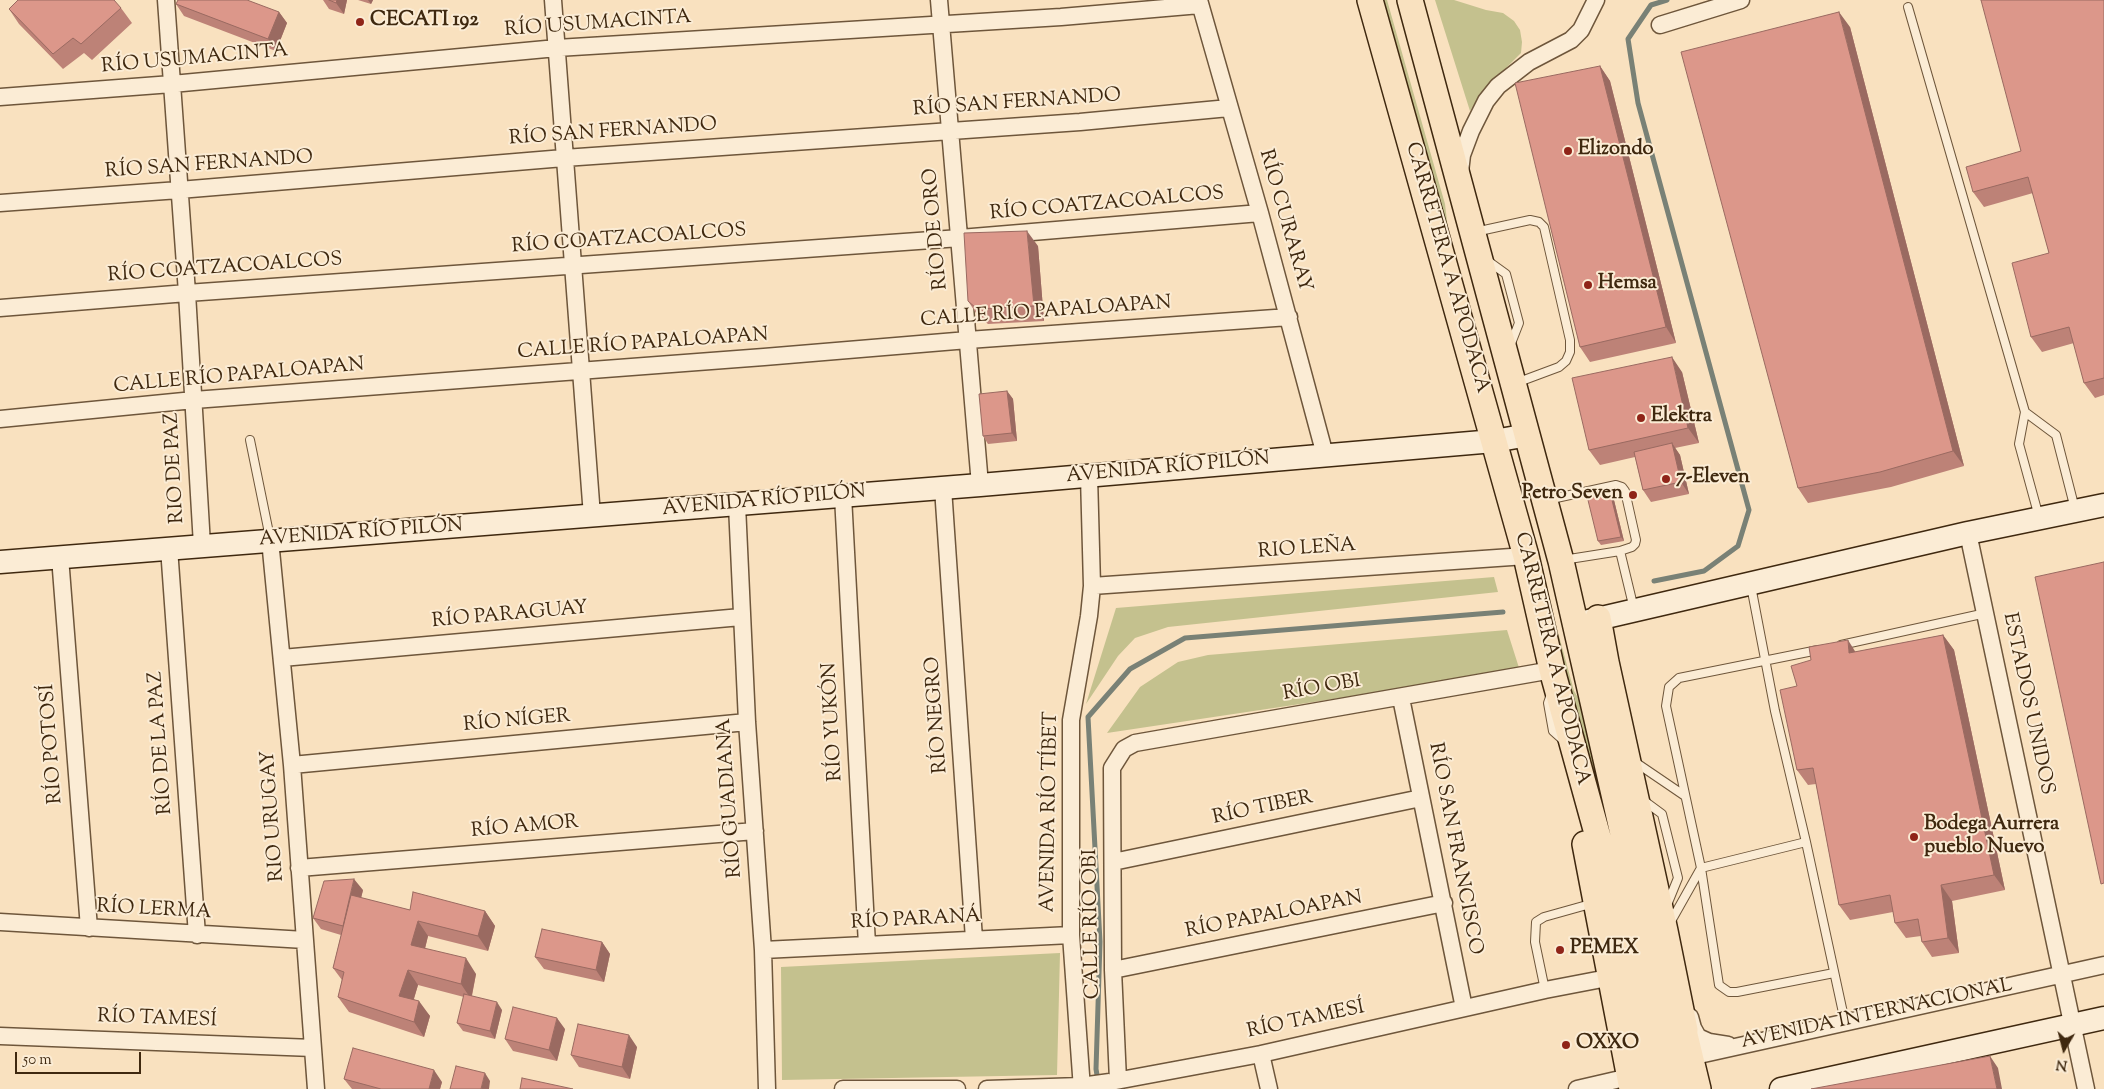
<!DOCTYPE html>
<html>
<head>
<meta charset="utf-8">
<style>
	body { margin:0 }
	#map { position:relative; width:2104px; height:1089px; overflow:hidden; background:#f9e1bf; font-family:"Sorts Mill Goudy",serif }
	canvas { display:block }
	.north { position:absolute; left:2039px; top:1024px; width:50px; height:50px; -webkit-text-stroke:4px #fbecd5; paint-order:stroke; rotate:188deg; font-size:14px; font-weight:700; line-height:20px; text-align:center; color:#3f280f }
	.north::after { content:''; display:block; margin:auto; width:18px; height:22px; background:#3f280f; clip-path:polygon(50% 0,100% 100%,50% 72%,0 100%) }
	.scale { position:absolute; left:15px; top:1052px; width:126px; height:22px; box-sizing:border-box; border:2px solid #3f280f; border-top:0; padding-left:6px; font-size:15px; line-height:18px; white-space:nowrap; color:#3f280f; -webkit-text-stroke:4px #fbecd5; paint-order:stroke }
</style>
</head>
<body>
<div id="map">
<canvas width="2104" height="1089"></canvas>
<div class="north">N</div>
<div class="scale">50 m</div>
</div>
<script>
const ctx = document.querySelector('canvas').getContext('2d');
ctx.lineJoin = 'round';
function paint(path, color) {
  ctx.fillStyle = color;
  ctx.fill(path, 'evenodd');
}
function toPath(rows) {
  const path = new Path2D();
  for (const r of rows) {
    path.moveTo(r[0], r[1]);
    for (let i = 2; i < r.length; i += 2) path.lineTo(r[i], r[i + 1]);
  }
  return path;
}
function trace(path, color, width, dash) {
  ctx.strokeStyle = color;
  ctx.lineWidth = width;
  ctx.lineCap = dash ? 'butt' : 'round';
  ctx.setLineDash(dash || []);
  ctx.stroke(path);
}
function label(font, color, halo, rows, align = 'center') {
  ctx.font = font + ' "Sorts Mill Goudy",serif';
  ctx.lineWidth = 4;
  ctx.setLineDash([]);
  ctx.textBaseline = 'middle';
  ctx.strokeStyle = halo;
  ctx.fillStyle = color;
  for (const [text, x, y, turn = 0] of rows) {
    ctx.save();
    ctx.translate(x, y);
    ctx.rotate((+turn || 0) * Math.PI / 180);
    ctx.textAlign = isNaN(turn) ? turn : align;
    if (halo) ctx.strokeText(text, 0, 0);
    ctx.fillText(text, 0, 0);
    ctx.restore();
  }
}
paint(toPath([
	[1376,0,1387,0,1445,204,1450,247],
	[1435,0,1454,0,1486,10,1503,13,1514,21,1520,30,1522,42,1521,53,1483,91,1470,111],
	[1512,480,1520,493,1574,691,1585,709,1636,929],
	[1494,577,1498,592,1168,627,1135,638,1118,656,1086,704,1116,608],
	[1507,630,1520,671,1107,733,1140,687,1178,662,1208,655],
	[1060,953,1057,1075,782,1080,781,967]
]), '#c4c18e');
trace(toPath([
	[1654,581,1704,571,1738,546,1749,510,1638,103,1628,39,1651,5,1667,0],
	[1098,1081,1096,1069,1100,942,1088,717,1130,669,1185,638,1503,612]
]), '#798176', 5);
const lane = toPath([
	[1908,7,2025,412,2019,444,2039,517],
	[1475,232,1530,220,1539,222,1544,227,1570,340,1570,352,1566,361,1559,367,1516,383],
	[1488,261,1506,274,1519,323,1510,346],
	[2025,412,2056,435,2075,509],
	[250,440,270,538],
	[1547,500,1616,485,1622,487,1625,491,1636,540,1635,544,1632,547,1620,551,1563,560],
	[1620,551,1634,609],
	[1751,586,1775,711,1806,842,1845,1022],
	[1841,645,1986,613],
	[1818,650,1679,678,1669,687,1666,706,1701,868,1719,985,1729,992,1737,992,1834,973],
	[1551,694,1548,703,1553,731,1563,740],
	[1635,762,1685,796],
	[1643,800,1662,814,1678,878,1667,905],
	[1670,923,1701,868,1806,842],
	[1545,990,1535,942,1536,922,1544,917,1594,903]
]);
const street = toPath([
	[166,0,187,293,202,545],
	[553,0,592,516],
	[939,0,980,485],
	[1199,0,1260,213,1325,455],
	[1660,25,1741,0],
	[0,97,172,84,557,48,1061,17,1200,5],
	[1460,172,1462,155,1471,131,1486,101,1498,86,1529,62,1571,40,1581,30,1596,0],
	[0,203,179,190,564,158,1080,122,1229,108],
	[0,308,187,293,960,238,1260,213],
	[0,419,194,400,764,357,968,340,1289,317],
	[943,488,974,939],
	[843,496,867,945],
	[737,505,747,722,763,950,767,1089],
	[1968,533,2086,1089],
	[270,540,292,765,316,1089],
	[169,548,197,935],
	[60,557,89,928],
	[1092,586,1526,556],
	[282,658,741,617],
	[1401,698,1464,1008],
	[292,765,747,722],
	[1113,862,1421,798],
	[299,868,755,831],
	[0,922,305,940],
	[763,950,1071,935],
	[1113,970,1444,903],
	[1690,1017,1693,1028,1698,1037,1709,1042,1728,1045],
	[0,1036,313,1048],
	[1261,1054,1269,1089],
	[1681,1059,2104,965],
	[1118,1080,1113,970,1112,768,1124,749,1135,743,1552,670],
	[843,1089,957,1089],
	[987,1089,1081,1086,1110,1082,1261,1054,1545,990,1618,976],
	[1082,1089,1071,935,1071,720,1089,616,1092,586,1089,476],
	[1577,1089,1629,1077]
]);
const secondary = toPath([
	[0,562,980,485,1494,441,1528,435],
	[1580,623,1968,533,2104,505],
	[1781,1089,2104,1018]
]);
const primary = toPath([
	[1370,0,1526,556,1552,670,1619,913,1656,1089],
	[1410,0,1561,561,1681,1089],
	[1598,618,1606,662,1665,931,1685,1030,1684,1042,1680,1046,1670,1049],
	[1585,844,1632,1089],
	[1685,1035,1698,1089]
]);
trace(lane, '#6e563b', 10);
trace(street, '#6e563b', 19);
trace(secondary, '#3f280f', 25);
trace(primary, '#3f280f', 28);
trace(lane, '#fbecd5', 8);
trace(street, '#fbecd5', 16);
trace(secondary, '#fbecd5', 22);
trace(primary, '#f9e1bf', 25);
paint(toPath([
	[323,0,347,0,344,14,329,9],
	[358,0,373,0,371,4],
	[2104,0,2104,395,2095,398,2084,383,2074,343,2042,352,2031,337,2049,253,2033,193,1984,207,1973,192,2021,151],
	[176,4,279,12,287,23,276,51,184,16],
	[121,8,132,23,92,60,84,53,63,69,19,24,9,9],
	[1850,27,1964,466,1891,487,1808,503,1798,488],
	[1600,66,1610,81,1676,343,1590,362,1580,347],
	[1038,246,1044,321,988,324,978,316,968,301],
	[1682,372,1699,443,1675,448,1680,455,1689,494,1651,502,1643,490,1635,457,1600,465,1589,450],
	[1007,391,1013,399,1017,441,988,444,983,436],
	[1610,492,1613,496,1624,541,1601,545,1598,541],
	[1943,635,1954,650,2005,890,1952,901,1959,953,1932,957,1922,942,1921,936,1906,938,1895,923,1893,912,1850,920,1839,905,1816,784,1808,785,1797,770,1797,686,1855,652],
	[363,890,361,898,410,910,485,911,495,926,488,951,428,936,425,949,476,974,472,996,502,1010,495,1039,463,1031,457,1023,464,997,418,985,414,999,430,1016,424,1037,349,1012,338,997,342,980,333,968,341,935,321,929,313,918],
	[602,942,610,954,604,982,544,969,535,957],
	[565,1029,557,1061,513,1051,505,1039],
	[637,1047,630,1079,579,1067,571,1055],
	[344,1079,442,1082,440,1089,352,1089]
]), '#bd8277');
paint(toPath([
	[337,0,347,0,344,14,336,3],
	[368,0,373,0,371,4],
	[279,12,287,23,276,51,268,39],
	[1839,12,1850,27,1964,466,1953,451],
	[1600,66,1610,81,1676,343,1666,327],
	[1027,231,1038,246,1044,321,1034,306],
	[1672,357,1682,372,1699,443,1688,428],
	[1007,391,1013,399,1017,441,1012,433],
	[1672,443,1680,455,1689,494,1681,482],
	[1610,492,1613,496,1624,541,1621,537],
	[1943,635,1954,650,2005,890,1994,875],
	[1848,640,1858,656,1849,653],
	[354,879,363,890,351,938,343,926],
	[1941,885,1952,901,1959,953,1948,938],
	[485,911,495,926,488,951,478,936],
	[418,921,428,936,422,960,411,945],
	[602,942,610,954,604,982,596,970],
	[466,958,476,974,471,999,461,984],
	[408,970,418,985,410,1011,399,996],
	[419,1001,430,1016,424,1037,414,1022],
	[497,1002,502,1010,495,1039,490,1031],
	[557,1018,565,1029,557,1061,549,1050],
	[629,1035,637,1047,630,1079,622,1067],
	[1990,1056,1998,1068,2002,1089,1997,1089],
	[434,1070,442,1082,440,1089,429,1089],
	[485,1073,490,1081,489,1089,481,1089]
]), '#9a6a61');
const building = toPath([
	[18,0,114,0,121,8,81,44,73,38,53,54,9,9,18,0],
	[178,0,247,0,279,12,268,39,176,4,178,0],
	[329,0,337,0,336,3,329,0],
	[1981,0,2104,0,2104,378,2084,383,2069,327,2031,337,2012,263,2049,253,2028,177,1973,192,1966,167,2021,151,1981,0],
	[1839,12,1953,451,1880,472,1798,488,1681,52,1839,12],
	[1600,66,1666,327,1580,347,1515,83,1600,66],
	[1027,231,1034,306,977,309,968,301,964,233,1027,231],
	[1672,357,1688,428,1589,450,1572,378,1672,357],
	[1007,391,1012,433,983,436,979,394,1007,391],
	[1672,443,1681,482,1643,490,1634,452,1672,443],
	[1610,492,1621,537,1598,541,1587,496,1610,492],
	[2104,562,2104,883,2101,884,2035,577,2104,562],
	[1943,635,1994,875,1941,885,1948,938,1922,942,1918,919,1895,923,1890,895,1839,905,1813,768,1797,770,1780,690,1797,686,1791,666,1811,660,1809,647,1848,640,1849,653,1943,635],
	[354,879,343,926,313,918,324,881,354,879],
	[413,892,485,911,478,936,418,921,411,945,466,958,461,984,408,970,399,996,419,1001,414,1022,338,997,344,972,333,968,351,895,410,910,413,892],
	[542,929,602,942,596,970,535,957,542,929],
	[464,994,497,1002,490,1031,457,1023,464,994],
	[513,1007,557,1018,549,1050,505,1039,513,1007],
	[578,1024,629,1035,622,1067,571,1055,578,1024],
	[353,1048,434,1070,429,1089,381,1089,344,1079,353,1048],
	[1990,1056,1997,1089,1811,1089,1990,1056],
	[456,1066,485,1073,481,1089,450,1089,456,1066],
	[522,1078,573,1089,520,1089,522,1078]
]);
paint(building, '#dc978a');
trace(building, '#9a6a61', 1);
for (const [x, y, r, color] of [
	[360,22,5,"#8f2418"],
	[1568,151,5,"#8f2418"],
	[1588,285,5,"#8f2418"],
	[1641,418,5,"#8f2418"],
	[1666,479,5,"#8f2418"],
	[1633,495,5,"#8f2418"],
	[1914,837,5,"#8f2418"],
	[1560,950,5,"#8f2418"],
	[1566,1045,5,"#8f2418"]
]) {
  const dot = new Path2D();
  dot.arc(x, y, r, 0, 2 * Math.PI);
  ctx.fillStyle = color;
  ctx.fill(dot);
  trace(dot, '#fbecd5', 2);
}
label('bold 20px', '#3f280f', '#fbecd5', [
	["CECATI 192",370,22],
	["Elizondo",1578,151],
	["Hemsa",1598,285],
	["Elektra",1651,418],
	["7-Eleven",1676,479],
	["Petro Seven",1623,495,"right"],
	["Bodega Aurrera",1924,826],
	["pueblo Nuevo",1924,849],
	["PEMEX",1570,950],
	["OXXO",1576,1045]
], 'left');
label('20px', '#3f280f', '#fbecd5', [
	["RÍO USUMACINTA",598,25,-4],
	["RÍO USUMACINTA",195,60,-5],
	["RÍO SAN FERNANDO",1017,104,-4],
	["RÍO SAN FERNANDO",613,133,-4],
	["RÍO SAN FERNANDO",209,166,-4],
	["RÍO COATZACOALCOS",1107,205,-5],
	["RÍO CURARAY",1284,221,74],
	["RÍO DE ORO",937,229,-95],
	["RÍO COATZACOALCOS",629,240,-4],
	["CARRETERA A APODACA",1446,268,74],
	["RÍO COATZACOALCOS",225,269,-4],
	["CALLE RÍO PAPALOAPAN",1046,313,-4],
	["CALLE RÍO PAPALOAPAN",643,345,-4],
	["CALLE RÍO PAPALOAPAN",239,377,-5],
	["RIO DE PAZ",176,468,-93],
	["AVENIDA RÍO PILÓN",1168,469,-5],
	["AVENIDA RÍO PILÓN",764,502,-5],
	["AVENIDA RÍO PILÓN",361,534,-4],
	["RIO LEÑA",1307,550,-4],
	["RÍO PARAGUAY",510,616,-5],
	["CARRETERA A APODACA",1551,659,76],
	["RÍO OBI",1322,689,-10],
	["ESTADOS UNIDOS",2027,704,78],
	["RÍO NEGRO",938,715,-94],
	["RÍO NÍGER",517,722,-5],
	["RÍO YUKÓN",834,722,-93],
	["RÍO DE LA PAZ",162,743,-94],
	["RÍO POTOSÍ",53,744,-94],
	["RÍO GUADIANA",731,798,-94],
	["RÍO TIBER",1263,809,-12],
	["AVENIDA RÍO TÍBET",1051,812,-89],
	["RIO URUGAY",274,816,-94],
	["RÍO AMOR",525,828,-5],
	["RÍO SAN FRANCISCO",1454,849,79],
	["RÍO LERMA",154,911,3],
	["RÍO PAPALOAPAN",1274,916,-11],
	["RÍO PARANÁ",916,921,-3],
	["CALLE RÍO OBI",1093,924,-91],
	["AVENIDA INTERNACIONAL",1877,1015,-12],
	["RÍO TAMESÍ",157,1020,2],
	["RÍO TAMESÍ",1306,1021,-12]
]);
</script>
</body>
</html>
